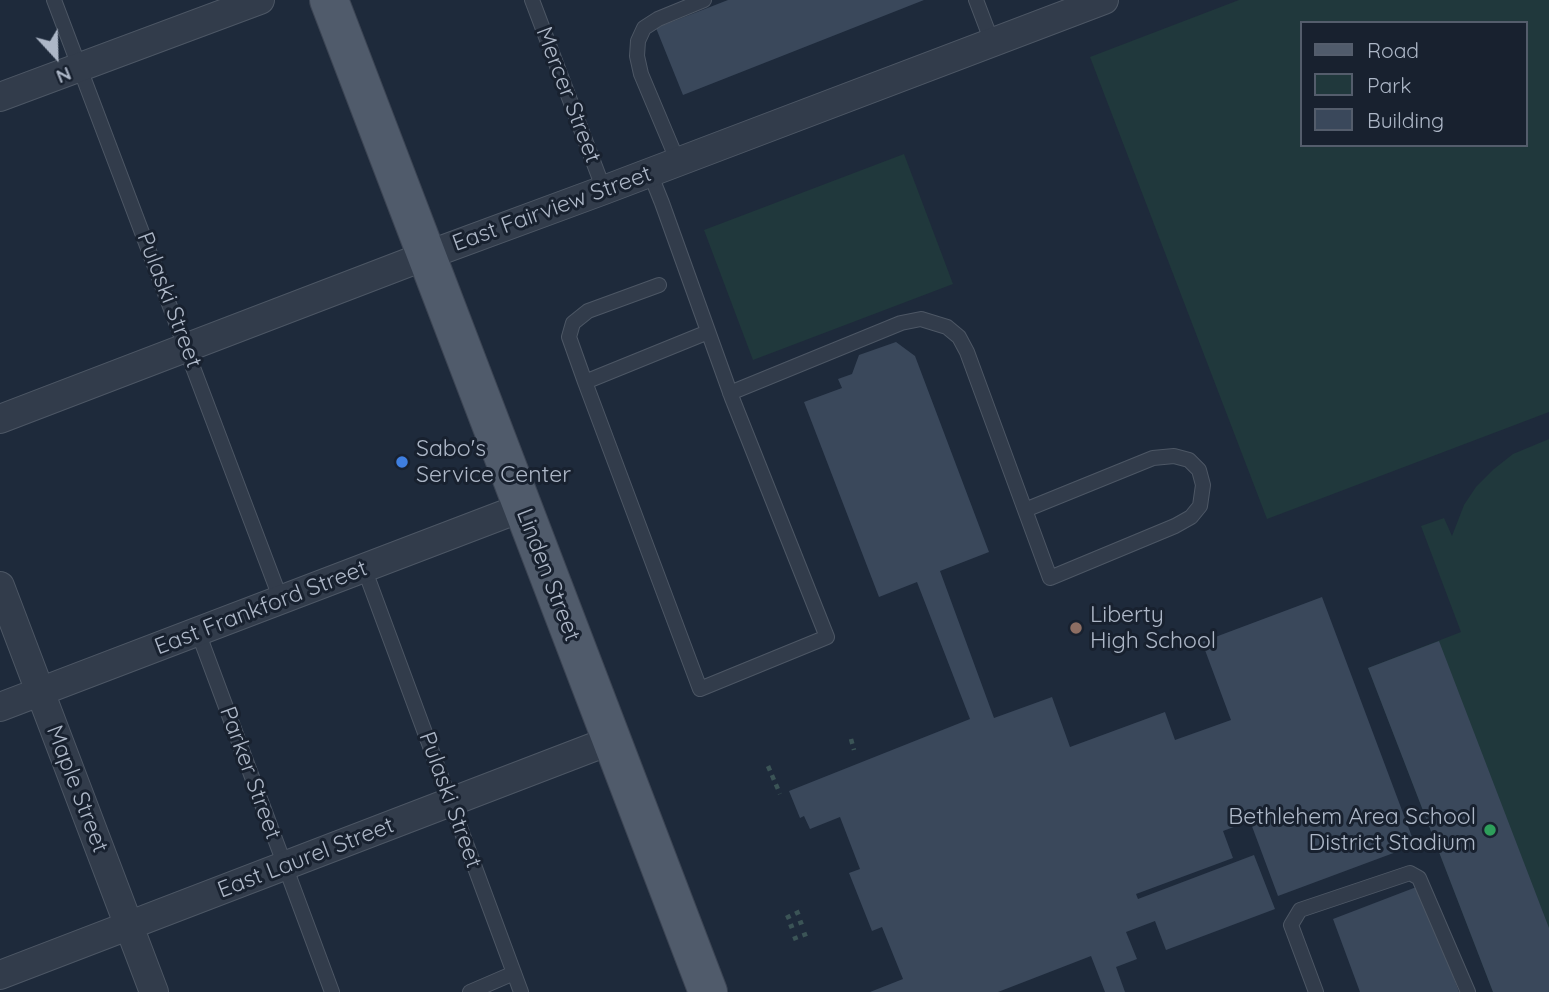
<!DOCTYPE html>
<html>
<head>
<meta charset="utf-8">
<style>
	body { margin:0 }
	#map { position:relative; width:1549px; height:992px; overflow:hidden; background:#1e2a3b; font-family:Quicksand,sans-serif }
	canvas { display:block }
	.legend { position:absolute; left:1300px; top:21px; width:228px; height:126px; box-sizing:border-box; background:#18212f; border:2px solid #545d6c; margin:0; padding:9px 12px; list-style:none; font-size:21px; color:#adb7c7 }
	.legend li { display:flex; align-items:center; gap:14px; height:35px }
	.legend b { width:35px; border:2px solid #545d6c }
	.north { position:absolute; left:21px; top:21px; width:70px; height:70px; -webkit-text-stroke:5px #18212f; paint-order:stroke; rotate:158deg; font-size:19px; font-weight:700; line-height:28px; text-align:center; color:#adb7c7 }
	.north::after { content:''; display:block; margin:auto; width:24px; height:32px; background:#adb7c7; clip-path:polygon(50% 0,100% 100%,50% 72%,0 100%) }
</style>
</head>
<body>
<div id="map">
<canvas width="1549" height="992"></canvas>
<ul class="legend">
<li><b style="height:9px;background:#505b6b"></b>Road</li>
<li><b style="height:19px;background:#20383c"></b>Park</li>
<li><b style="height:19px;background:#3a485b"></b>Building</li>
</ul>
<div class="north">N</div>
</div>
<script>
const ctx = document.querySelector('canvas').getContext('2d');
ctx.lineJoin = 'round';
function paint(path, color) {
  ctx.fillStyle = color;
  ctx.fill(path, 'evenodd');
}
function toPath(rows) {
  const path = new Path2D();
  for (const r of rows) {
    path.moveTo(r[0], r[1]);
    for (let i = 2; i < r.length; i += 2) path.lineTo(r[i], r[i + 1]);
  }
  return path;
}
function trace(path, color, width, dash) {
  ctx.strokeStyle = color;
  ctx.lineWidth = width;
  ctx.lineCap = dash ? 'butt' : 'round';
  ctx.setLineDash(dash || []);
  ctx.stroke(path);
}
function label(font, color, halo, rows, align = 'center') {
  ctx.font = font + ' Quicksand,sans-serif';
  ctx.lineWidth = 6;
  ctx.setLineDash([]);
  ctx.textBaseline = 'middle';
  ctx.strokeStyle = halo;
  ctx.fillStyle = color;
  for (const [text, x, y, turn = 0] of rows) {
    ctx.save();
    ctx.translate(x, y);
    ctx.rotate((+turn || 0) * Math.PI / 180);
    ctx.textAlign = isNaN(turn) ? turn : align;
    if (halo) ctx.strokeText(text, 0, 0);
    ctx.fillText(text, 0, 0);
    ctx.restore();
  }
}
paint(toPath([
	[1239,0,1549,0,1549,412,1267,519,1090,57],
	[1302,23,1526,23,1526,145,1302,145],
	[904,154,953,284,753,360,704,230],
	[1549,439,1549,992,1493,992,1368,668,1461,632,1421,526,1444,518,1452,536,1464,505,1476,487,1494,469,1513,454]
]), '#20383c');
paint(toPath([
	[728,0,924,0,683,95,656,28],
	[896,342,915,356,989,552,940,571,994,718,1052,697,1070,747,1165,712,1175,740,1231,720,1202,642,1322,597,1415,845,1278,896,1250,821,1223,831,1233,858,1136,894,1138,899,1254,855,1275,909,1166,950,1155,921,1126,932,1137,959,1116,967,1125,992,1105,992,1091,956,998,992,870,992,903,979,882,927,872,931,849,873,860,869,840,817,810,829,804,816,800,818,789,791,970,719,917,582,879,597,804,402,842,388,838,379,852,374,859,355],
	[1439,641,1549,928,1549,992,1493,992,1368,668],
	[1419,886,1459,992,1360,992,1333,919]
]), '#3a485b');
const service = toPath([
	[54,0,281,600],
	[532,0,604,190],
	[976,0,992,42],
	[678,162,641,74,637,56,638,41,644,28,658,19,704,0],
	[650,173,662,203,732,398,827,637,700,689,585,382,708,332],
	[585,382,569,337,573,323,588,311,659,285],
	[730,393,901,323,921,319,947,327,959,337,967,352,1025,510,1050,578,1175,526,1191,517,1200,506,1203,485,1199,470,1189,460,1174,456,1153,458,1025,510],
	[364,568,521,992],
	[198,632,332,992],
	[470,992,514,973],
	[1316,992,1291,925,1300,910,1410,873,1419,878,1468,992]
]);
const minor = toPath([
	[0,97,260,0],
	[0,419,428,255,604,190,1104,0],
	[0,586,154,992],
	[0,707,521,508],
	[0,975,612,740]
]);
const primary = toPath([
	[329,0,708,992]
]);
trace(service, '#4d5765', 16);
trace(minor, '#4d5765', 30);
trace(primary, '#3c4554', 40);
trace(toPath([
	[851,739,854,750],
	[768,766,780,794],
	[786,918,801,911],
	[789,927,805,921],
	[793,939,809,933]
]), '#3b5456', 4.5, [5, 5]);
trace(service, '#323c4b', 14);
trace(minor, '#323c4b', 28);
trace(primary, '#505b6b', 38);
for (const [x, y, r, color] of [
	[402,462,7,"#3f7fe0"],
	[1076,628,7,"#8d6e63"],
	[1490,830,7,"#2e9e5b"]
]) {
  const dot = new Path2D();
  dot.arc(x, y, r, 0, 2 * Math.PI);
  ctx.fillStyle = color;
  ctx.fill(dot);
  trace(dot, '#18212f', 2.5);
}
label('23px', '#adb7c7', '#18212f', [
	["Mercer Street",568,95,69],
	["East Fairview Street",552,209,-20],
	["Pulaski Street",169,300,69],
	["Linden Street",548,575,69],
	["East Frankford Street",261,608,-21],
	["Parker Street",250,773,70],
	["Maple Street",77,789,69],
	["Pulaski Street",450,800,70],
	["East Laurel Street",306,858,-21]
]);
label('23px', '#adb7c7', '#18212f', [
	["Sabo's",416,449],
	["Service Center",416,475],
	["Liberty",1090,615],
	["High School",1090,641],
	["Bethlehem Area School",1476,817,"right"],
	["District Stadium",1476,843,"right"]
], 'left');
</script>
</body>
</html>
